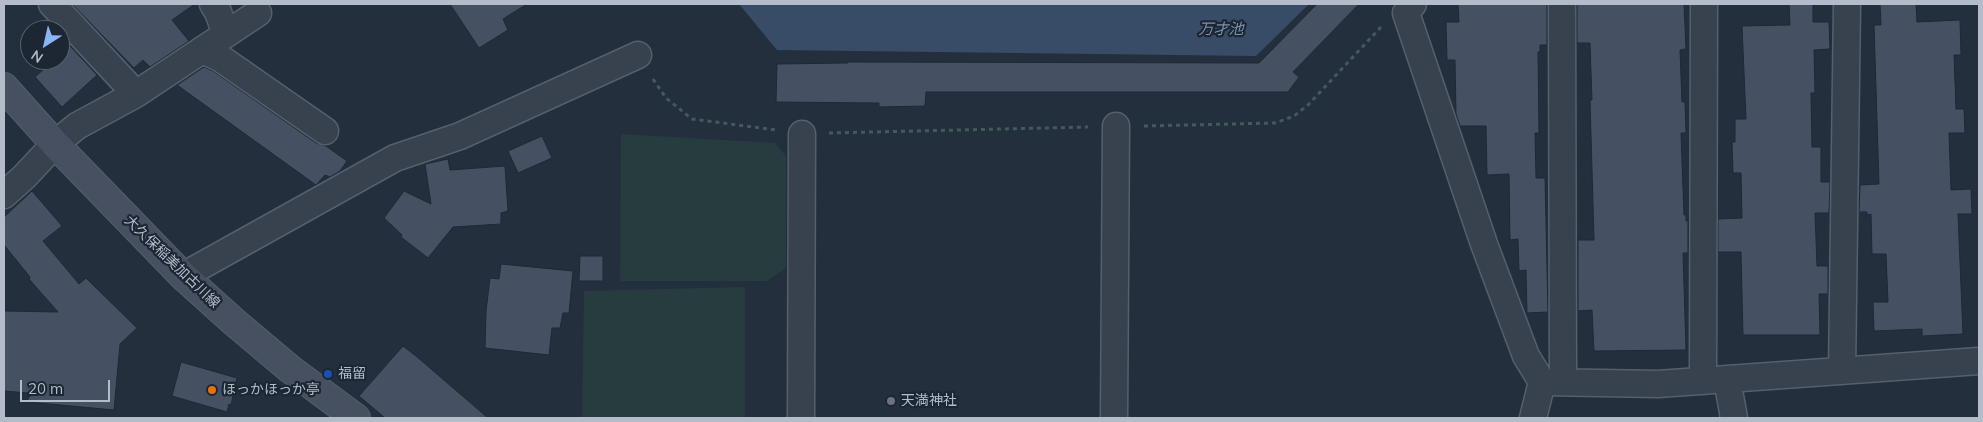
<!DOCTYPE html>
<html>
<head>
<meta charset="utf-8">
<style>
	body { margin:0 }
	#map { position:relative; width:1983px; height:422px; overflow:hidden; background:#242f3e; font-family:Mulish,sans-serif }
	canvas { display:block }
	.frame { position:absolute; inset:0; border:5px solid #b4bcc9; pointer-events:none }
	.north { position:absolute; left:20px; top:20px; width:50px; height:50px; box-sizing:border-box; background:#1d2633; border:1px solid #59626f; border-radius:50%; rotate:215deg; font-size:14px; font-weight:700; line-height:20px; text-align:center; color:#b4bcc9 }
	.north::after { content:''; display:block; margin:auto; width:18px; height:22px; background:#8ab4f8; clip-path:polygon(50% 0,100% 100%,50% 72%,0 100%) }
	.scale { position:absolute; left:20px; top:380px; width:90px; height:22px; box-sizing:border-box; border:2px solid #b4bcc9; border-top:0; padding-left:6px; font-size:15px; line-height:18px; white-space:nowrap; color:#b4bcc9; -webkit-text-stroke:4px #1d2633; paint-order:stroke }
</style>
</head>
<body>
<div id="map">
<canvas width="1983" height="422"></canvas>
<div class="frame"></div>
<div class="north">N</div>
<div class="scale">20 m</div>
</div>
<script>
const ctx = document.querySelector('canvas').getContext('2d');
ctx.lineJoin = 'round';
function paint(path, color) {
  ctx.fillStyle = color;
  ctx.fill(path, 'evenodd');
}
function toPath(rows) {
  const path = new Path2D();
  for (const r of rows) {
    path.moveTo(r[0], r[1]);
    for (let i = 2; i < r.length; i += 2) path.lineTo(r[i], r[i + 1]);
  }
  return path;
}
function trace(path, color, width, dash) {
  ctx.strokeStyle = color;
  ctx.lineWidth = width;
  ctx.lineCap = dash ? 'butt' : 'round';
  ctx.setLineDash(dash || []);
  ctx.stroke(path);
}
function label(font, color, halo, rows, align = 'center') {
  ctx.font = font + ' Mulish,"Noto Sans JP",sans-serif';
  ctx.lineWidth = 4.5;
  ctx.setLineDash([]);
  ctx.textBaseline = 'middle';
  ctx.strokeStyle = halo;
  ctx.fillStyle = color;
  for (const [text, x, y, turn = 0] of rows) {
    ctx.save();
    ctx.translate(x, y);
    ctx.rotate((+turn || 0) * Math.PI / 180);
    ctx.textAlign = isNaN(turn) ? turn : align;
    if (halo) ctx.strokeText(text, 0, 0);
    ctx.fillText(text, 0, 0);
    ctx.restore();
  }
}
paint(toPath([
	[621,134,775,143,786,156,786,268,767,281,620,281],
	[745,287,745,418,582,418,584,291]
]), '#263c3f');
paint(toPath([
	[739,4,1309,4,1256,56,777,50]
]), '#394c67');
const building = toPath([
	[72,4,195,4,172,20,189,41,150,67,143,60,134,68,72,4],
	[450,4,527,4,503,19,508,30,479,48,450,4],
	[1317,4,1359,4,1293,72,1299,77,1288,92,926,92,925,106,879,107,879,103,776,102,777,64,848,63,848,62,1259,63,1317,4],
	[1458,4,1547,4,1547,45,1540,45,1540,52,1538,52,1539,133,1535,133,1536,178,1545,178,1548,312,1527,313,1526,270,1519,271,1518,239,1510,240,1509,174,1487,175,1486,126,1460,126,1456,114,1455,60,1447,60,1446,22,1459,22,1458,4],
	[1577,4,1684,4,1686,49,1680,50,1682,102,1685,102,1686,133,1681,133,1684,215,1686,215,1686,221,1688,221,1688,253,1683,253,1686,350,1594,351,1592,310,1578,311,1578,240,1594,240,1590,100,1592,100,1590,43,1577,43,1577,4],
	[1789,4,1813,4,1813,22,1829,22,1830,49,1814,50,1815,93,1811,93,1812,147,1821,147,1821,182,1830,182,1829,213,1815,213,1817,266,1828,266,1828,294,1819,294,1820,335,1743,335,1741,252,1718,252,1718,219,1742,218,1741,173,1733,173,1732,142,1735,142,1735,119,1746,119,1742,26,1790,25,1789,4],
	[1880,4,1916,4,1917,22,1960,20,1961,55,1954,55,1956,109,1964,109,1965,133,1949,133,1951,190,1971,189,1972,214,1958,214,1963,334,1922,336,1922,329,1874,331,1873,302,1888,302,1886,254,1872,254,1871,214,1867,215,1867,212,1859,212,1860,185,1879,184,1874,25,1881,25,1880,4],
	[70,46,97,75,62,107,35,77,54,60,60,60,60,55,70,46],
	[204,67,213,71,316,143,326,146,347,161,340,171,330,177,325,175,316,185,177,85,204,67],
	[542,136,552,158,518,173,508,151,542,136],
	[448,159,450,170,505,166,508,211,501,213,501,224,453,227,428,258,401,237,402,235,384,218,404,191,431,204,425,164,448,159],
	[32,191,62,226,43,241,79,284,86,278,137,328,120,344,114,410,28,402,28,393,4,391,4,311,58,312,29,279,30,277,4,245,4,217,32,191],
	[580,256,603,256,603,281,579,281,580,256],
	[501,264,573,271,569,313,563,313,560,328,552,328,549,355,485,348,486,311,490,278,499,279,501,264],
	[403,346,416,356,488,418,385,418,359,396,403,346],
	[181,362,237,378,231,405,229,404,227,412,172,396,181,362]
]);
paint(building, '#455162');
trace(building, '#1f2835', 1);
const street = toPath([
	[52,4,136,94],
	[213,4,218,12,226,34],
	[1413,4,1406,13,1484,244,1526,356,1542,382,1533,418],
	[1562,4,1563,382],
	[202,50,220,58,325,131],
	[4,195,24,177,55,144,77,126,136,94,258,13],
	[183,276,395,158,460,136,638,55],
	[1842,371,1847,4],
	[1727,379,1734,418],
	[1703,381,1704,4],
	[1542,382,1658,384,1979,361],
	[801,418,802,134],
	[1114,418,1116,126]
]);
const secondary = toPath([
	[4,87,55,144,183,276,233,321,290,369,356,418]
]);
trace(street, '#565f6c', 29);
trace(secondary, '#565f6c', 30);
trace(toPath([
	[653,79,666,98,692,119,776,130],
	[1144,126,1275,123,1294,116,1308,105,1381,27],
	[829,133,1088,127]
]), '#44595c', 3, [4, 4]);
trace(street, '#38414e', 26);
trace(secondary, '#465061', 28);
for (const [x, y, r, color] of [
	[328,374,5,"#1a4fb4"],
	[212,390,5,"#e8710a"],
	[891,401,5,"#6b7280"]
]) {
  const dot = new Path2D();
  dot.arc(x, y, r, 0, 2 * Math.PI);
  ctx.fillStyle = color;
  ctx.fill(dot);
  trace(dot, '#1d2633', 2);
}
label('14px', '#b4bcc9', '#1d2633', [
	["大久保稲美加古川線",172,262,44]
]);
label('14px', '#b4bcc9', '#1d2633', [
	["福留",338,374],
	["ほっかほっか亭",222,390],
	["天満神社",901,401]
], 'left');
label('italic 15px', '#7c92b1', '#1d2633', [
	["万才池",1221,29]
]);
</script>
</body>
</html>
